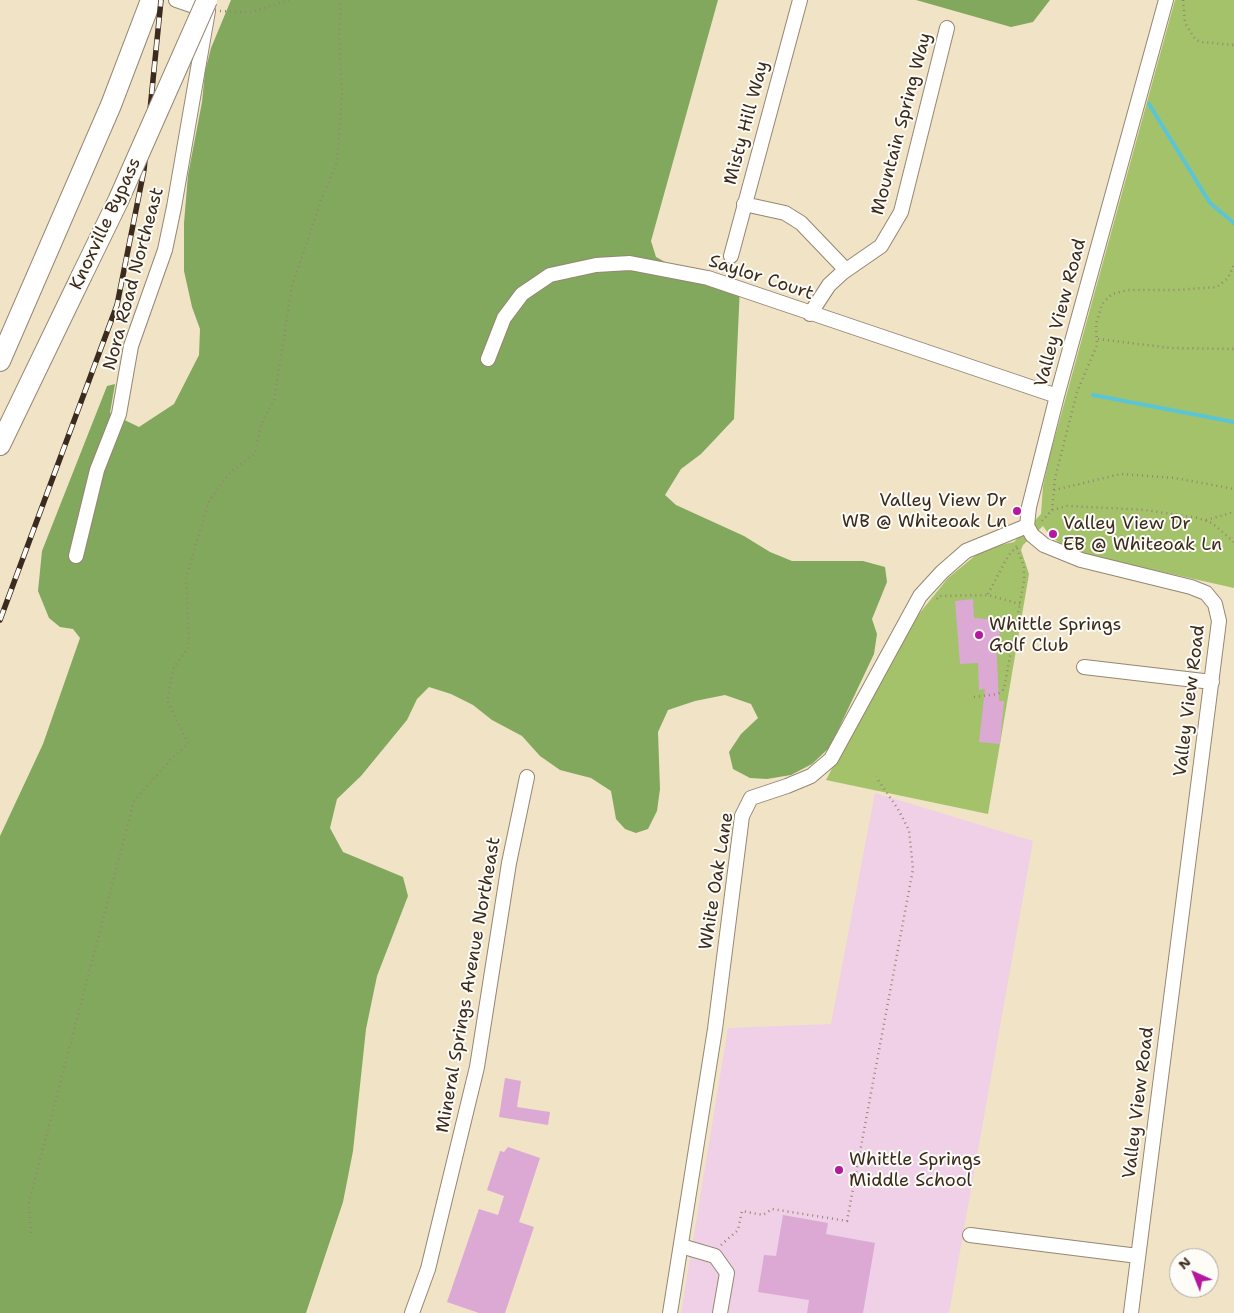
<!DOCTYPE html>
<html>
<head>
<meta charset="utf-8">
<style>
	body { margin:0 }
	#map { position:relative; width:1234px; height:1313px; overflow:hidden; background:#f0e3c6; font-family:"Shantell Sans",sans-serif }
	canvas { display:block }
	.north { position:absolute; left:1169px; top:1248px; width:50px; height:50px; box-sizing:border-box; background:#fdfcf7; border:1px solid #afa8a0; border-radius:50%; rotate:316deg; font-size:14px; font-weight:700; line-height:20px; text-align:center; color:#3b2a1e }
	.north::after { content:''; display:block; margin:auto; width:18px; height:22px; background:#b5179e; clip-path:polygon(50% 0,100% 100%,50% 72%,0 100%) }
</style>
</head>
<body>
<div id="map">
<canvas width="1234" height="1313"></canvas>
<div class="north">N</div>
</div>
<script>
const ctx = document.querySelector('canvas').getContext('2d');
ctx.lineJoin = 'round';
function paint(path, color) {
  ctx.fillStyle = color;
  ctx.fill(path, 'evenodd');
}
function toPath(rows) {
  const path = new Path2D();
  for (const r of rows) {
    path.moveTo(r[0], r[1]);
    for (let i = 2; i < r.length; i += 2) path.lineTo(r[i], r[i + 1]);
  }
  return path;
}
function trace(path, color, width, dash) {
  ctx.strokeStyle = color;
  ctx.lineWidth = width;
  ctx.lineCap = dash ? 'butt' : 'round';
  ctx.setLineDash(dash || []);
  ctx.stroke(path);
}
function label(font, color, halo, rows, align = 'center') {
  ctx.font = font + ' "Shantell Sans",sans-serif';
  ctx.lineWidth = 4;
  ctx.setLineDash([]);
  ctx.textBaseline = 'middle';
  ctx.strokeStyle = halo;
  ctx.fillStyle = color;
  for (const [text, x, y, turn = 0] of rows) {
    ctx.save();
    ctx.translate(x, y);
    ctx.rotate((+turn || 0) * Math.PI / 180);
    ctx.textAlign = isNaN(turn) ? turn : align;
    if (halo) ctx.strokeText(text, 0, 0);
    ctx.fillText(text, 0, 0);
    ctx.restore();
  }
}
paint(toPath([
	[875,793,1033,841,949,1313,681,1313,728,1028,831,1024]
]), '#efd0e7');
paint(toPath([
	[1175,0,1234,0,1234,588,1087,555,1060,543,1050,536,1043,526,1023,545,1021,550,1029,574,988,814,826,780,902,635,948,578,976,555,992,547,1014,542,1041,514,1043,486,1050,455]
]), '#a3c26a');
paint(toPath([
	[231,0,718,0,651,241,656,257,676,268,740,286,734,419,701,454,681,469,665,495,676,505,744,536,770,552,792,561,863,561,885,567,887,582,872,619,877,634,874,654,830,747,812,764,791,775,767,779,750,778,733,769,729,752,741,734,758,718,751,704,725,695,695,701,668,710,658,732,660,789,657,811,648,829,636,833,625,829,616,819,611,791,591,778,560,770,540,756,522,736,492,720,473,705,451,694,429,687,417,699,407,720,361,776,337,799,330,828,343,852,403,877,408,896,377,976,366,1029,353,1151,343,1202,306,1313,0,1313,0,836,43,744,80,638,73,629,60,627,49,618,38,591,42,551,107,386,115,384,110,413,139,427,174,404,199,355,200,329,192,307,184,271,184,223,188,175,202,102,205,72,211,48],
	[916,0,1050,0,1033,22,1011,27]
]), '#82a85e');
trace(toPath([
	[1149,104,1210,203,1234,223],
	[1093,395,1234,422]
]), '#5bc5d5', 4);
paint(toPath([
	[973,599,974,618,999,620,1000,640,996,640,999,701,1004,701,1000,744,979,742,985,689,979,690,978,663,960,664,955,601],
	[505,1078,521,1081,517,1107,550,1112,548,1125,499,1117],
	[508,1147,540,1158,519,1222,534,1227,505,1313,479,1313,447,1302,479,1209,498,1215,504,1196,487,1190,500,1151,504,1152],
	[783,1215,828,1223,826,1234,875,1243,863,1313,807,1313,809,1300,758,1292,764,1255,776,1256]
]), '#dca9d4');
const minor = toPath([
	[744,204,785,213,801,223,846,270],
	[731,256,800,0],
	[810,314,829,285,842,273,881,246,901,212,947,28],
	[488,359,504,318,522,294,550,275,596,265,630,263,708,278,1057,396],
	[76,556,97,470,119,414,131,346,165,250,174,207,208,11,176,0],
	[1084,667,1212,682],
	[970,1235,1138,1256],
	[681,1246,715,1256,727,1273,720,1313],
	[412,1313,428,1269,477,1067,509,863,527,777],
	[670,1313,715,1029,742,816,751,798,787,786,811,776,831,759,920,596,942,572,966,551,1027,526],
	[1131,1313,1219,621,1215,604,1206,593,1191,587,1081,560,1044,545,1032,535,1027,526,1029,507,1057,396,1166,0]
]);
const highway = toPath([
	[0,361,111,105,151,0],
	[0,445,81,277]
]);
trace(minor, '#968672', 16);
trace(highway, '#968672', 22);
trace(toPath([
	[1183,0,1185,23,1195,39,1201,42,1234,45],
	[220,11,252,12,289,0],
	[1098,339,1171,348,1234,349],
	[1054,490,1121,474,1175,478,1234,489],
	[1052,510,1055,478,1077,392,1097,345,1096,324,1102,304,1112,294,1128,290,1176,290,1217,287,1228,278,1234,265],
	[1206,520,1234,512],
	[1042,521,1052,510,1067,506,1145,510,1198,518,1212,523,1234,542],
	[988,594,1008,556,1017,546],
	[937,599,939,596,988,595,1020,604],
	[974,697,998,694,1004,689,1024,581,1024,566,1016,546],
	[31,1233,29,1202,134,801,172,758,188,744,167,700,174,667,189,647,186,578,209,501,229,474,255,453,261,425,274,400,292,286,321,200,337,162,342,94,339,38,341,0],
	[721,1245,738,1230,742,1211,763,1215,772,1209,847,1221,913,869,909,830,898,809,876,777]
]), '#968672', 2.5, [1, 4]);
trace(minor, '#fff', 14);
trace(highway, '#fff', 20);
const rail = toPath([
	[0,620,117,305,144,170,161,0]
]);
trace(rail, '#3b2a1e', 5.5);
trace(rail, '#fdfcf7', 4, [11]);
const highwayBridge = toPath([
	[81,277,118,201,207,0]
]);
trace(highwayBridge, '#968672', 22, []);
trace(highwayBridge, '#fff', 20);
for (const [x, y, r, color] of [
	[1017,511,5,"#b5179e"],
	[1053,534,5,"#b5179e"],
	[979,635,5,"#b5179e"],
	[839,1170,5,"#b5179e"]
]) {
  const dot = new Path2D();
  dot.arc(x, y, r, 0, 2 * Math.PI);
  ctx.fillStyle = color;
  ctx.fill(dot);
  trace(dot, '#fdfcf7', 2);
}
label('18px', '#3b2a1e', '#fdfcf7', [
	["Misty Hill Way",747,123,-75],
	["Mountain Spring Way",902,124,-75],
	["Knoxville Bypass",106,224,-65],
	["Saylor Court",761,278,18],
	["Nora Road Northeast",134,279,-75],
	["Valley View Road",1061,313,-75],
	["Valley View Road",1190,701,-83],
	["White Oak Lane",717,881,-81],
	["Mineral Springs Avenue Northeast",469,985,-80],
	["Valley View Road",1139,1103,-83]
]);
label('18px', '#3b2a1e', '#fdfcf7', [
	["Valley View Dr",1007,501,"right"],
	["WB @ Whiteoak Ln",1007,522,"right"],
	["Valley View Dr",1063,524],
	["EB @ Whiteoak Ln",1063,545],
	["Whittle Springs",989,625],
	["Golf Club",989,646],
	["Whittle Springs",849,1160],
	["Middle School",849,1181]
], 'left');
</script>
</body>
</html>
